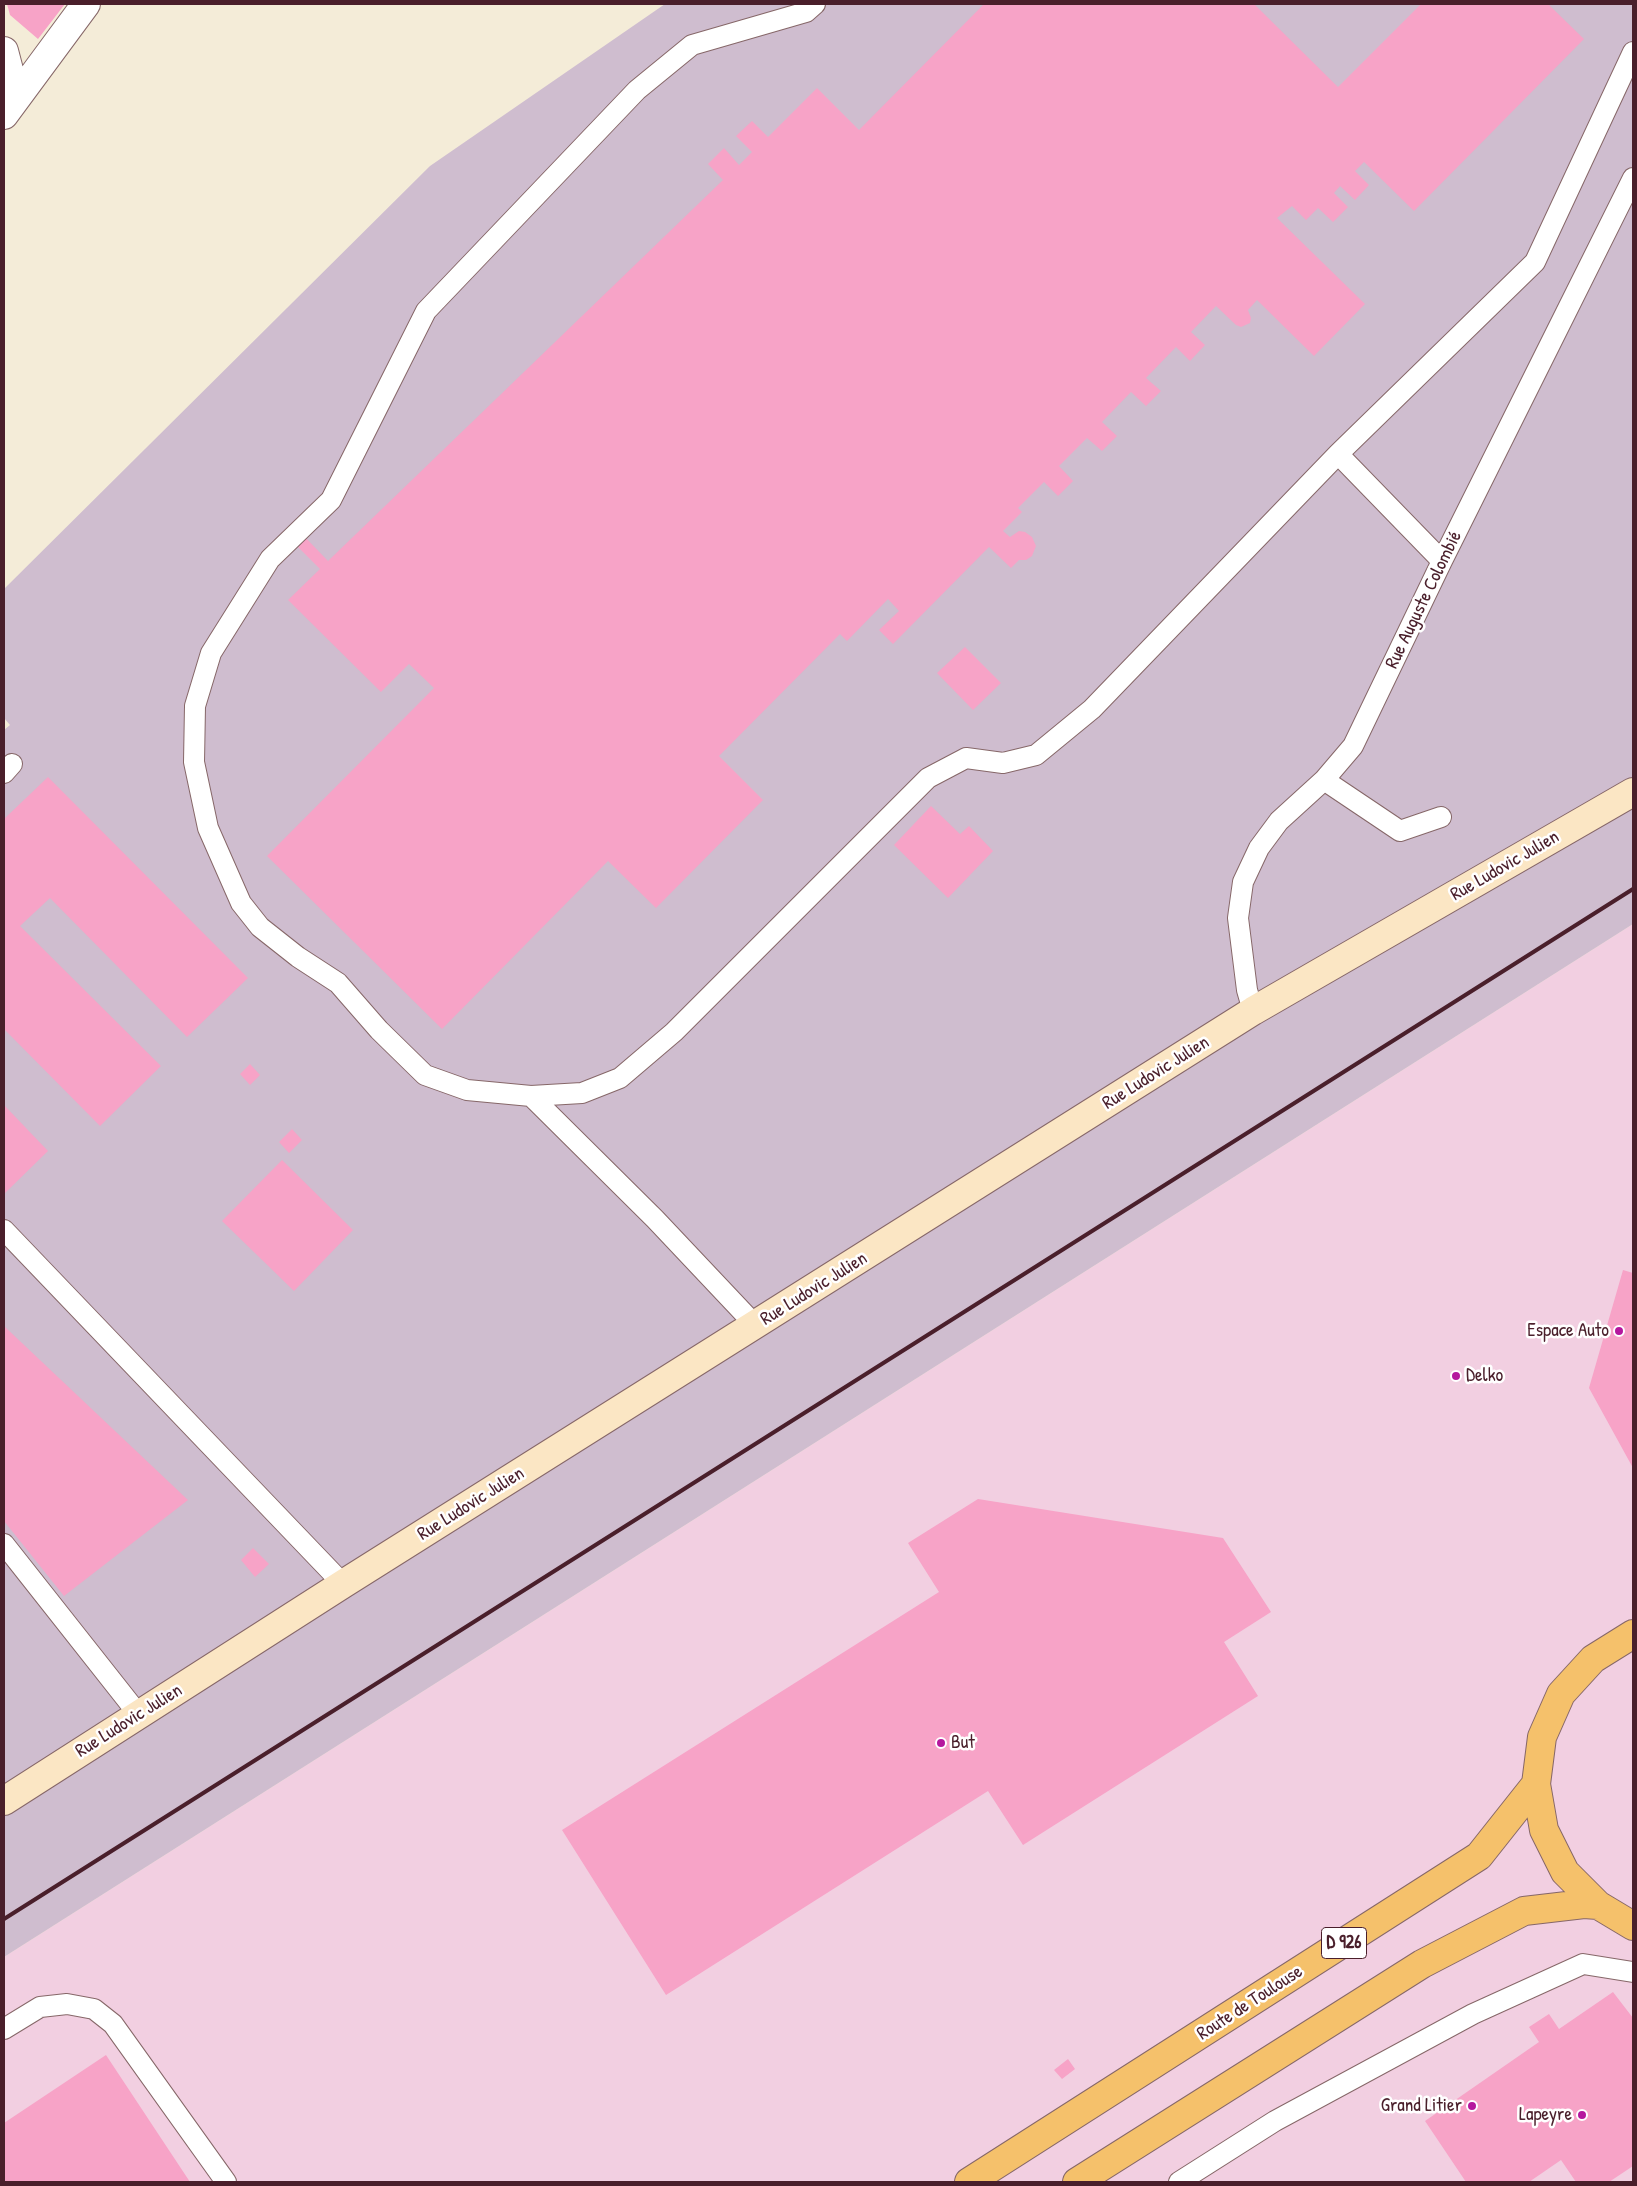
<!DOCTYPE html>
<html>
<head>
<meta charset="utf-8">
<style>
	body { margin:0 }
	#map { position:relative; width:1637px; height:2186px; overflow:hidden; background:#f4ecd8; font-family:"Patrick Hand",sans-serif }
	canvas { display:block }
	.frame { position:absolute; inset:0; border:5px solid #4a1f2b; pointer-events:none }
</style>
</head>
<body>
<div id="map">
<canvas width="1637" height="2186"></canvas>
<div class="frame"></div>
</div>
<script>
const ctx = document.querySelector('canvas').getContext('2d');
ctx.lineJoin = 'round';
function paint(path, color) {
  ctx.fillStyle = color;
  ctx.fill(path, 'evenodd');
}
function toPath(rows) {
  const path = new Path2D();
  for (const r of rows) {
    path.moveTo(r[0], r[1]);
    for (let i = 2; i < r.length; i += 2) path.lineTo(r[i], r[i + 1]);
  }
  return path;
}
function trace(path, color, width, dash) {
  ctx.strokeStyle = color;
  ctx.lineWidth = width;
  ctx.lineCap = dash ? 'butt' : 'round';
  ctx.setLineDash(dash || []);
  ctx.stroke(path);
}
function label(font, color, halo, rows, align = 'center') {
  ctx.font = font + ' "Patrick Hand",sans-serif';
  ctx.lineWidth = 5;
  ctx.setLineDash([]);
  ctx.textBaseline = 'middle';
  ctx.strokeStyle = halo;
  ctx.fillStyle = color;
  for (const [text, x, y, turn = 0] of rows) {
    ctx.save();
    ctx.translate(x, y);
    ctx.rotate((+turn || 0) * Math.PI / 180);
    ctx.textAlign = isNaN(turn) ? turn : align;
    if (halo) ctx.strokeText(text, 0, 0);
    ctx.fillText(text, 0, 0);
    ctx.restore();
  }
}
paint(toPath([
	[1633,924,1633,2182,4,2182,4,1957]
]), '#f2cfe1');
paint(toPath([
	[665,4,1633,4,1633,924,4,1957,4,730,10,725,4,718,4,589,430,166]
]), '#cfbdcf');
paint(toPath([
	[7,4,65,4,38,39,10,15],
	[984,4,1254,4,1338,87,1421,4,1548,4,1584,39,1414,211,1364,162,1355,171,1369,185,1355,200,1340,186,1334,193,1348,207,1333,222,1318,208,1306,220,1292,206,1277,218,1365,304,1314,356,1257,300,1248,310,1251,318,1250,323,1241,327,1236,325,1216,306,1191,332,1205,345,1190,361,1176,347,1146,378,1161,391,1146,406,1131,392,1102,422,1117,436,1102,451,1087,438,1059,466,1073,481,1058,496,1044,482,1018,508,1022,512,1003,531,1010,537,1019,531,1025,532,1032,537,1036,546,1032,556,1026,560,1019,560,1011,568,989,547,893,644,879,630,899,611,888,599,847,641,840,634,719,756,763,800,656,908,608,861,442,1029,267,856,434,688,409,664,381,692,288,600,320,569,294,543,302,534,328,561,723,180,708,164,724,148,739,165,752,152,736,136,752,121,768,137,817,88,859,130],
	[965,647,1001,683,973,710,937,673],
	[48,777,248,978,187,1037,50,898,20,926,161,1066,100,1126,4,1029,4,819],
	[931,806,960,834,969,826,993,851,948,898,894,845],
	[250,1064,260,1075,250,1085,240,1074],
	[4,1105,48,1151,4,1194],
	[292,1129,302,1140,289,1153,279,1142],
	[282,1160,353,1230,294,1291,222,1221],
	[1623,1270,1633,1273,1633,1468,1589,1388],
	[4,1326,188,1500,64,1596,4,1521],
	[978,1499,1223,1538,1271,1612,1224,1642,1258,1696,1023,1845,988,1791,666,1995,562,1830,939,1592,908,1543],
	[253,1548,269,1564,255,1577,241,1560],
	[1613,1992,1633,2018,1633,2166,1609,2182,1576,2182,1561,2160,1529,2182,1466,2182,1425,2121,1539,2042,1529,2027,1549,2014,1559,2029],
	[106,2055,190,2182,4,2182,4,2123],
	[1068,2059,1075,2069,1062,2079,1054,2070]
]), '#f7a3c7');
const lane = toPath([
	[815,4,806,12,692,45,637,90,426,311,331,500,270,559,211,653,195,706,194,762,208,828,241,903,260,927,298,957,338,983,379,1030,425,1075,467,1090,531,1096,582,1093,620,1078,674,1032,928,778,966,758,1003,763,1036,755,1092,709,1338,454,1535,262,1633,52],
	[1338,454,1442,561],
	[4,773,12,764],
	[1324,780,1400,831,1441,817],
	[1253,1011,1247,990,1238,918,1243,882,1259,848,1279,821,1324,780,1353,746,1442,561,1633,178],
	[531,1096,655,1219,756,1326],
	[4,1230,343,1584],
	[4,1544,139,1715],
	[4,2029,40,2007,67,2004,94,2009,113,2024,226,2182],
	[1179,2182,1275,2121,1473,2014,1583,1964,1633,1972]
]);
const street = toPath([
	[4,51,16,97],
	[4,115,86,4]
]);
const secondary = toPath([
	[4,1801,343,1584,1253,1011,1633,792]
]);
const primary = toPath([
	[1633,1634,1593,1659,1561,1694,1542,1737,1536,1784,1544,1830,1565,1872,1598,1905,1633,1926],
	[969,2182,1479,1856,1536,1784],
	[1077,2182,1422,1964,1524,1911,1584,1904,1598,1905]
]);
trace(lane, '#866768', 22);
trace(street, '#866768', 30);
trace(secondary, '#866768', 30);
trace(primary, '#866768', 30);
trace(lane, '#fff', 20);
trace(street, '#fff', 28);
trace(secondary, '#fbe6c4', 28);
trace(primary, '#f5c16b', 28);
trace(toPath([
	[4,1919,1633,889]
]), '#4a1f2b', 4);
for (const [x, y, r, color] of [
	[1619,1331,5,"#b5179e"],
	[1456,1376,5,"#b5179e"],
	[941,1743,5,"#b5179e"],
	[1472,2106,5,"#b5179e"],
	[1582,2115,5,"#b5179e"]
]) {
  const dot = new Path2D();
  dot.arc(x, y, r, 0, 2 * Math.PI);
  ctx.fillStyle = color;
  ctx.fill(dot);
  trace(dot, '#fff', 2);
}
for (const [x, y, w] of [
	[1344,1943,45]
]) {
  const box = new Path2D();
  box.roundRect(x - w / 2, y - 15.5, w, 31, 4);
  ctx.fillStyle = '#fff';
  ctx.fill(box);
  trace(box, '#4a1f2b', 1);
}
label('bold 18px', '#4a1f2b', null, [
	["D 926",1344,1943]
]);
label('19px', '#4a1f2b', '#fff', [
	["Rue Auguste Colombié",1424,600,-64],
	["Rue Ludovic Julien",1505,866,-30],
	["Rue Ludovic Julien",1156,1073,-32],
	["Rue Ludovic Julien",814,1289,-32],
	["Rue Ludovic Julien",471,1504,-32],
	["Rue Ludovic Julien",129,1721,-32],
	["Route de Toulouse",1250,2003,-33]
]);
label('19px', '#4a1f2b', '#fff', [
	["Espace Auto",1609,1331],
	["Delko",1466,1376,"left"],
	["But",951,1743,"left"],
	["Grand Litier",1462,2106],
	["Lapeyre",1572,2115]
], 'right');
</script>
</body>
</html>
